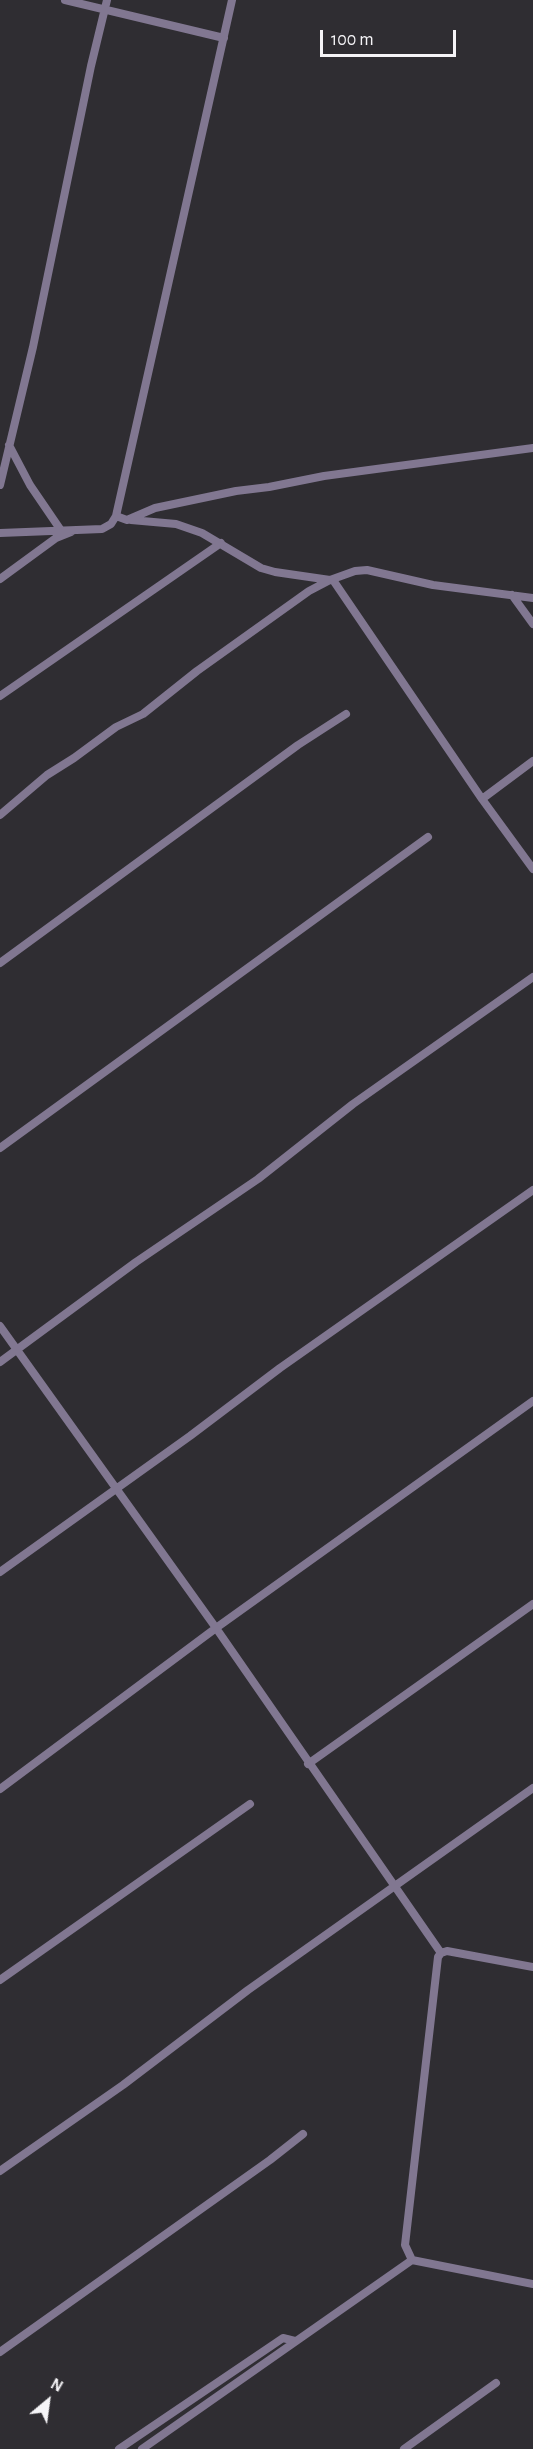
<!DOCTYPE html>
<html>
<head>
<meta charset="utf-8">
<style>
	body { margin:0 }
	#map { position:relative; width:533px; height:2449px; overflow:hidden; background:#2f2d32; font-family:"Alegreya Sans",sans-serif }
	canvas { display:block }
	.north { position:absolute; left:18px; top:2371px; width:60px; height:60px; -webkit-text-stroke:4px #2f2d32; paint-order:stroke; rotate:29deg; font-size:16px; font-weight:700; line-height:24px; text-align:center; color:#f5f4f7 }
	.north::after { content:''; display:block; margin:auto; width:21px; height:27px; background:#f5f4f7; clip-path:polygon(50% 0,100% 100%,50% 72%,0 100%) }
	.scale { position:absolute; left:320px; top:30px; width:136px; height:27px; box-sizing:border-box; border:3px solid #f5f4f7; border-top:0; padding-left:8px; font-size:18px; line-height:21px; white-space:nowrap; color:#f5f4f7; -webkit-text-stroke:4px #2f2d32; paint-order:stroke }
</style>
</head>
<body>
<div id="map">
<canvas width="533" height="2449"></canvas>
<div class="north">N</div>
<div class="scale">100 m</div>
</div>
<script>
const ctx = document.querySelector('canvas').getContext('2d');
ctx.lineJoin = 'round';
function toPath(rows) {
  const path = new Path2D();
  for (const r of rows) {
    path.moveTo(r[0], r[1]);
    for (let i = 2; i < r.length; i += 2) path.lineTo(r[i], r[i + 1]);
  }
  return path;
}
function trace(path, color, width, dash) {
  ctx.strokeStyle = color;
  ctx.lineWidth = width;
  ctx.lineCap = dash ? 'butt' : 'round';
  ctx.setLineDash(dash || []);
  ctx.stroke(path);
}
trace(toPath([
	[65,0,224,38],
	[9,445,30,485,60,529],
	[0,485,33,347,91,66,107,0],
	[116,516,127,520,155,508,236,491,269,487,324,476,533,448],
	[131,520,176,524,202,533,261,568,275,572,330,580],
	[0,533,102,529,111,524,116,516,232,0],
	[0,579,56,538,71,532],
	[333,580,482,799,533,869],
	[512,595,533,624],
	[0,696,221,543],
	[482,799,533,761],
	[0,815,47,775,74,758,116,727,143,714,197,671,309,591,330,580,355,571,367,570,433,585,533,598],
	[0,963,298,745,346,714],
	[0,1148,428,837],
	[0,1326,216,1628,441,1953],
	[0,1362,136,1262,258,1179,353,1104,533,977],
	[0,1572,190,1436,280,1368,533,1190],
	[308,1764,533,1604],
	[0,1789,216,1628,533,1401],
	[533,1967,447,1951,441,1953,438,1957,405,2245,412,2260,533,2284],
	[0,1980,250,1804],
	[0,2171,123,2085,248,1990,533,1788],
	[0,2352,270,2160,303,2134],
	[119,2449,283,2338,295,2341],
	[142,2449,412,2260],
	[404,2449,496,2383]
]), '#817791', 8);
</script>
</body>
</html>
